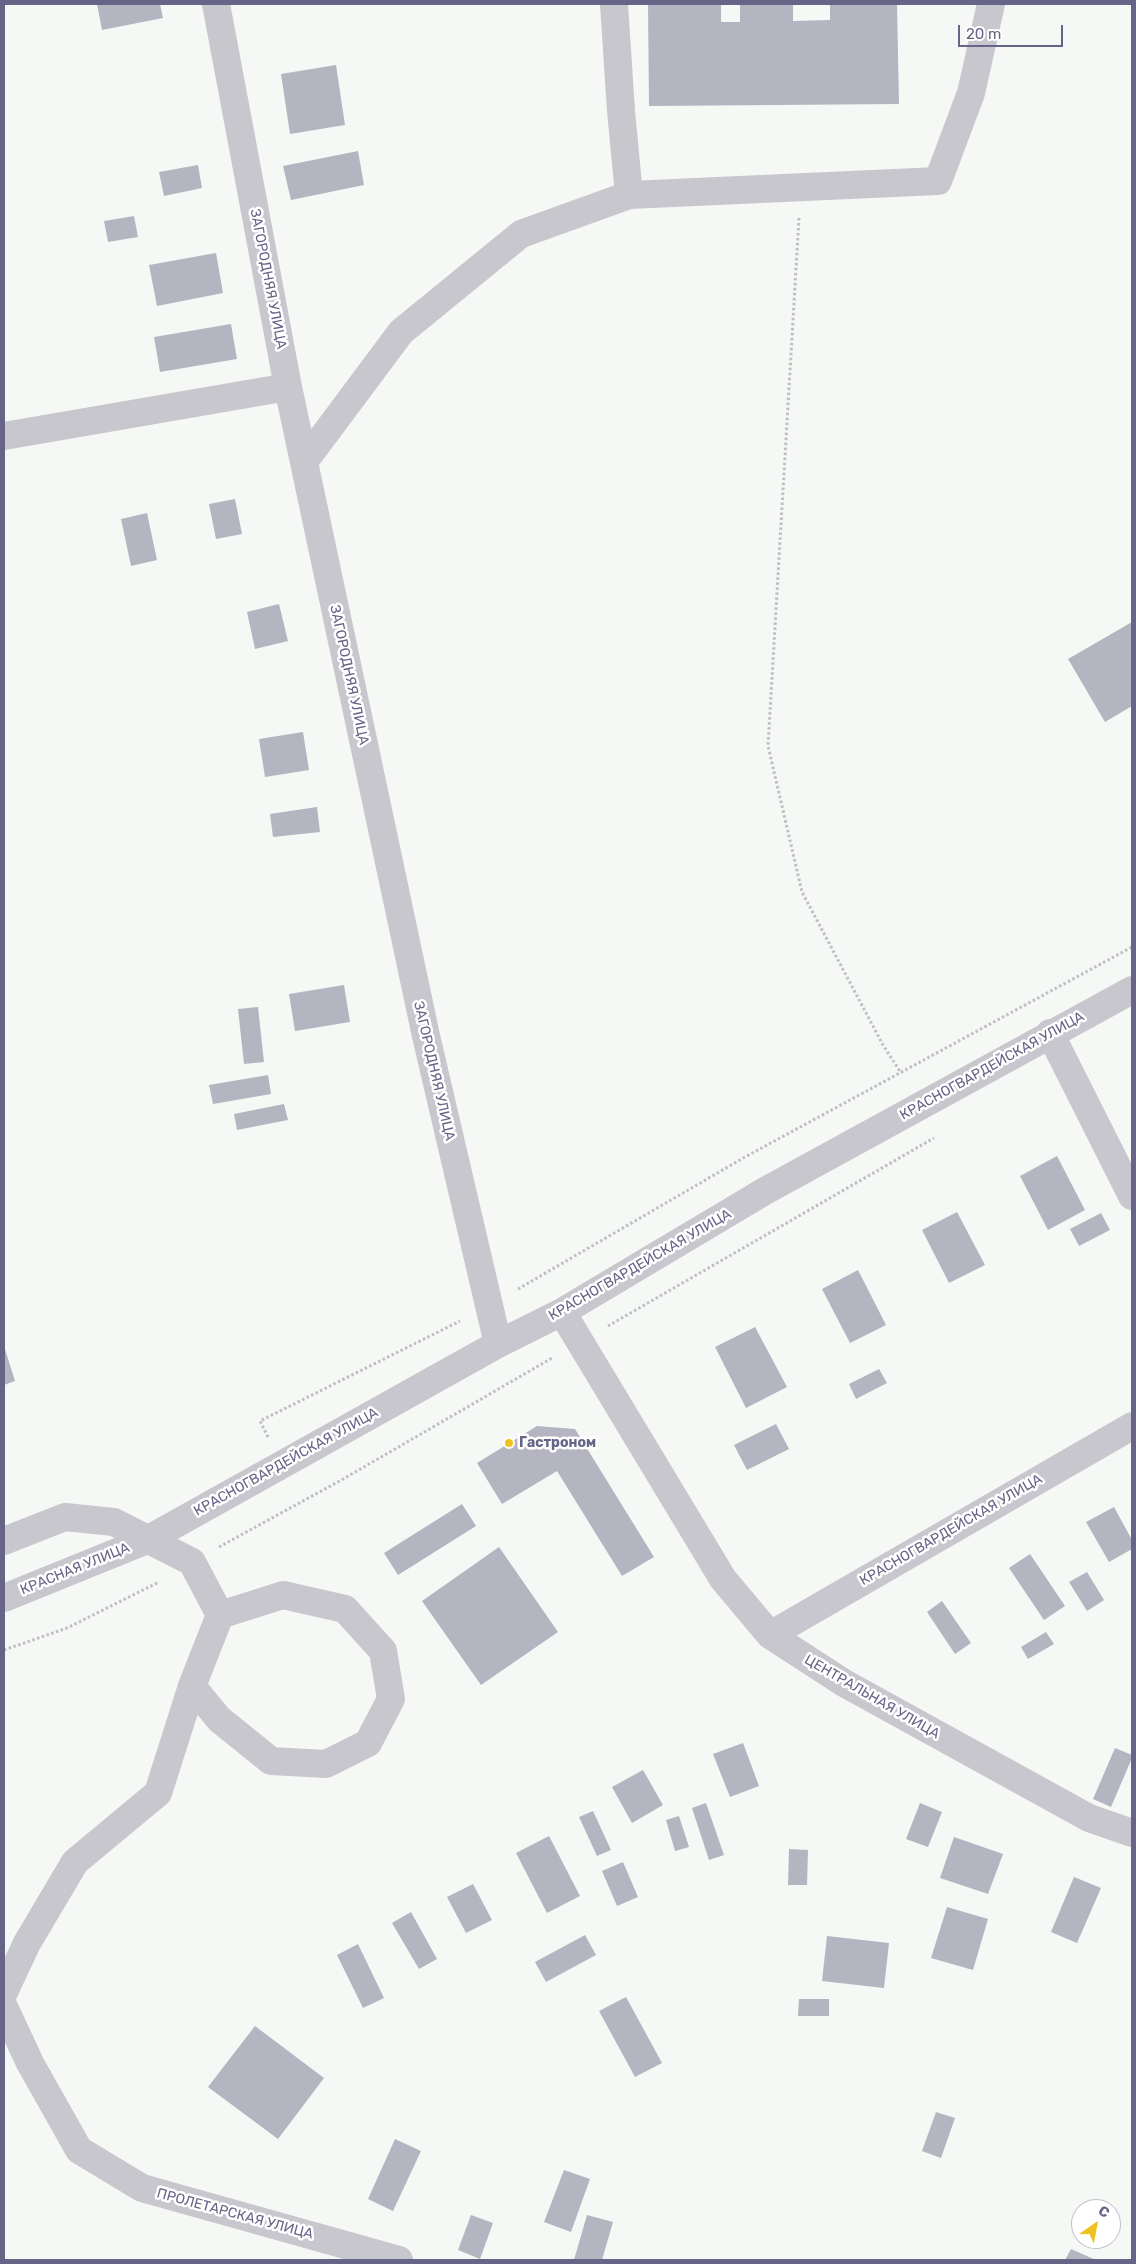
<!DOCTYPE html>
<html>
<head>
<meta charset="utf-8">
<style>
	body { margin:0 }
	#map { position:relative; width:1136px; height:2264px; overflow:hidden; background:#f6f8f5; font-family:Rubik,sans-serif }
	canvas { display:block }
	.frame { position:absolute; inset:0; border:5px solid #666587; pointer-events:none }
	.north { position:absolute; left:1071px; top:2199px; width:50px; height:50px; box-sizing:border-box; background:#fff; border:1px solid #c2c1cf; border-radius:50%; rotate:33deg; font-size:14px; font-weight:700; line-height:20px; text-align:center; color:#666587 }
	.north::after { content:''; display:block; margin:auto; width:18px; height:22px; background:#ecc321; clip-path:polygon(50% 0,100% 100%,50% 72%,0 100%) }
	.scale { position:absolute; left:958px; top:25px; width:105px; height:22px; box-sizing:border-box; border:2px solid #666587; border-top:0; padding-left:6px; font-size:15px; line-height:18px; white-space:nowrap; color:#666587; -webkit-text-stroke:4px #fff; paint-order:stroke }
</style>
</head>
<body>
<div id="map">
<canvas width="1136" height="2264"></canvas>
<div class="frame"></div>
<div class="north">С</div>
<div class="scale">20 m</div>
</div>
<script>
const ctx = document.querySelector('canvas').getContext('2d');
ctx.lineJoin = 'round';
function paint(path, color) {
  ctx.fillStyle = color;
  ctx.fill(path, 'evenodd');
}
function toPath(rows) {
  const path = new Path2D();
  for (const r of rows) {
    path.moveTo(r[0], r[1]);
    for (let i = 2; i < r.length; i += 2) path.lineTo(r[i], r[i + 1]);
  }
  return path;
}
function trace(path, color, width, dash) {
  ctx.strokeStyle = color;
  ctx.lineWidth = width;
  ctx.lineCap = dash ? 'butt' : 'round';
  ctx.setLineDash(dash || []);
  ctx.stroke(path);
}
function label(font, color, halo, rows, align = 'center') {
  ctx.font = font + ' Rubik,sans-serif';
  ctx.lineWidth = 5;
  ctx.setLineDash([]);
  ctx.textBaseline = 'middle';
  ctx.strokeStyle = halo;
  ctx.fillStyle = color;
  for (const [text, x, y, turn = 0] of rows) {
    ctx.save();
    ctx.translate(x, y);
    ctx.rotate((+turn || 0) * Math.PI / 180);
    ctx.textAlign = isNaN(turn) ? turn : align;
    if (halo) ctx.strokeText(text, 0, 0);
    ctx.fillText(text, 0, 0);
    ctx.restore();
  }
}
paint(toPath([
	[97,4,160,4,163,18,102,30],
	[648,4,721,4,721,22,740,22,740,4,793,4,793,21,830,20,830,4,897,4,899,104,649,106],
	[336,65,345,125,290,134,281,74],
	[358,151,364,185,291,200,283,166],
	[198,165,202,188,164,196,159,172],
	[134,216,138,237,108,242,104,221],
	[216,253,223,293,157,306,149,265],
	[231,324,237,359,160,372,154,337],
	[235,499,242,534,216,539,209,504],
	[147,513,157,560,131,566,121,519],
	[279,604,288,641,255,649,247,612],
	[1132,622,1132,706,1105,722,1068,659],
	[303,732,309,770,265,777,259,739],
	[317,807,320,832,273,837,270,814],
	[344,985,350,1022,295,1031,289,994],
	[258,1007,264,1062,244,1064,238,1009],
	[268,1075,271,1094,213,1104,209,1085],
	[284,1104,288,1120,237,1130,234,1114],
	[1057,1156,1085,1210,1048,1230,1020,1176],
	[957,1212,985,1265,949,1283,922,1230],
	[1101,1213,1110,1230,1079,1246,1070,1229],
	[858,1270,886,1325,850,1343,822,1289],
	[755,1327,787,1387,746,1408,715,1347],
	[4,1346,15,1381,4,1385],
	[879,1369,887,1383,856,1399,849,1384],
	[776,1424,789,1449,747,1470,734,1445],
	[537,1426,575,1429,654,1557,622,1576,557,1471,502,1504,477,1463],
	[462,1504,476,1526,398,1575,384,1553],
	[1114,1507,1132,1540,1132,1549,1109,1562,1086,1522],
	[499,1547,558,1632,481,1685,422,1601],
	[1030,1554,1065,1606,1044,1620,1009,1568],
	[1087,1572,1104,1600,1087,1611,1069,1582],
	[942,1601,971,1643,955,1654,927,1612],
	[1046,1632,1054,1644,1028,1659,1021,1647],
	[743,1743,759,1786,730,1797,713,1754],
	[1115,1748,1132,1755,1132,1758,1111,1807,1093,1799],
	[643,1770,663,1805,632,1823,612,1787],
	[706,1803,724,1855,709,1860,692,1808],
	[920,1803,942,1812,928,1847,906,1839],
	[593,1811,611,1850,597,1856,579,1817],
	[679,1816,689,1847,675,1851,666,1820],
	[549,1836,580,1896,547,1913,516,1853],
	[954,1837,1003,1854,988,1894,940,1878],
	[789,1849,808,1850,807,1885,788,1885],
	[623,1862,638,1897,617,1906,602,1871],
	[1074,1877,1101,1888,1077,1943,1051,1932],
	[473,1884,492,1920,466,1933,447,1897],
	[947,1907,988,1919,973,1970,931,1958],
	[411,1912,437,1959,419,1969,392,1923],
	[585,1935,596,1955,546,1982,535,1962],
	[827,1936,889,1943,884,1988,822,1981],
	[358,1944,384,1998,363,2008,337,1955],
	[626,1997,662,2063,635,2077,599,2011],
	[799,1999,829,1999,829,2016,798,2016],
	[255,2026,324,2078,278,2139,208,2087],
	[936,2112,955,2118,941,2158,922,2151],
	[395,2139,421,2151,393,2211,368,2199],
	[564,2170,590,2179,571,2232,544,2222],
	[471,2215,493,2223,480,2259,458,2250],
	[587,2215,613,2222,602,2260,574,2260],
	[1071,2249,1096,2260,1065,2260]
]), '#b4b5c0');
trace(toPath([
	[799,218,768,746,802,892,883,1045,901,1073],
	[518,1289,745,1157,1132,947],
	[608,1326,934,1138],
	[268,1437,260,1421,460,1321],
	[219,1547,345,1478,552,1358],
	[4,1650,67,1628,159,1582]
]), '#bfbec3', 3, [2.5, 2.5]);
trace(toPath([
	[216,4,288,387,426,1036,498,1344],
	[629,195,938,181,971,93,991,4],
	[4,436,288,387],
	[304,462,401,332,521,234,629,195,621,111,614,4],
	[1050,1033,1132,1196],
	[562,1312,723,1579,770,1635,844,1683,1089,1818,1132,1833],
	[4,1541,65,1517,114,1522,192,1562,220,1615,192,1686,158,1793,75,1862,27,1943,4,1992],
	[4,1598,147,1540,498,1344,562,1312,765,1191,1132,990],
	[770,1635,1132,1426],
	[192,1686,219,1719,271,1761,326,1764,368,1743,391,1699,383,1651,345,1609,283,1595,220,1615],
	[4,2007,30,2063,79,2150,142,2188,399,2260]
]), '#c8c7ce', 28);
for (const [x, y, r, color] of [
	[509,1443,5,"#ecc321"]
]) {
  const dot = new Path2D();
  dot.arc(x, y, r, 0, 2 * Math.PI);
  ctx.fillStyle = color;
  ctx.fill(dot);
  trace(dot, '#fff', 2);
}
label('14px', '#666587', '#fff', [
	["ЗАГОРОДНЯЯ УЛИЦА",268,279,79],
	["ЗАГОРОДНЯЯ УЛИЦА",349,675,78],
	["КРАСНОГВАРДЕЙСКАЯ УЛИЦА",992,1066,-29],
	["ЗАГОРОДНЯЯ УЛИЦА",434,1071,77],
	["КРАСНОГВАРДЕЙСКАЯ УЛИЦА",640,1265,-30],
	["КРАСНОГВАРДЕЙСКАЯ УЛИЦА",286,1462,-29],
	["КРАСНОГВАРДЕЙСКАЯ УЛИЦА",951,1530,-30],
	["КРАСНАЯ УЛИЦА",75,1569,-22],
	["ЦЕНТРАЛЬНАЯ УЛИЦА",872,1697,30],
	["ПРОЛЕТАРСКАЯ УЛИЦА",235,2214,15]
]);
label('bold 14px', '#666587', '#fff', [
	["Гастроном",519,1443]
], 'left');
</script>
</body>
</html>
